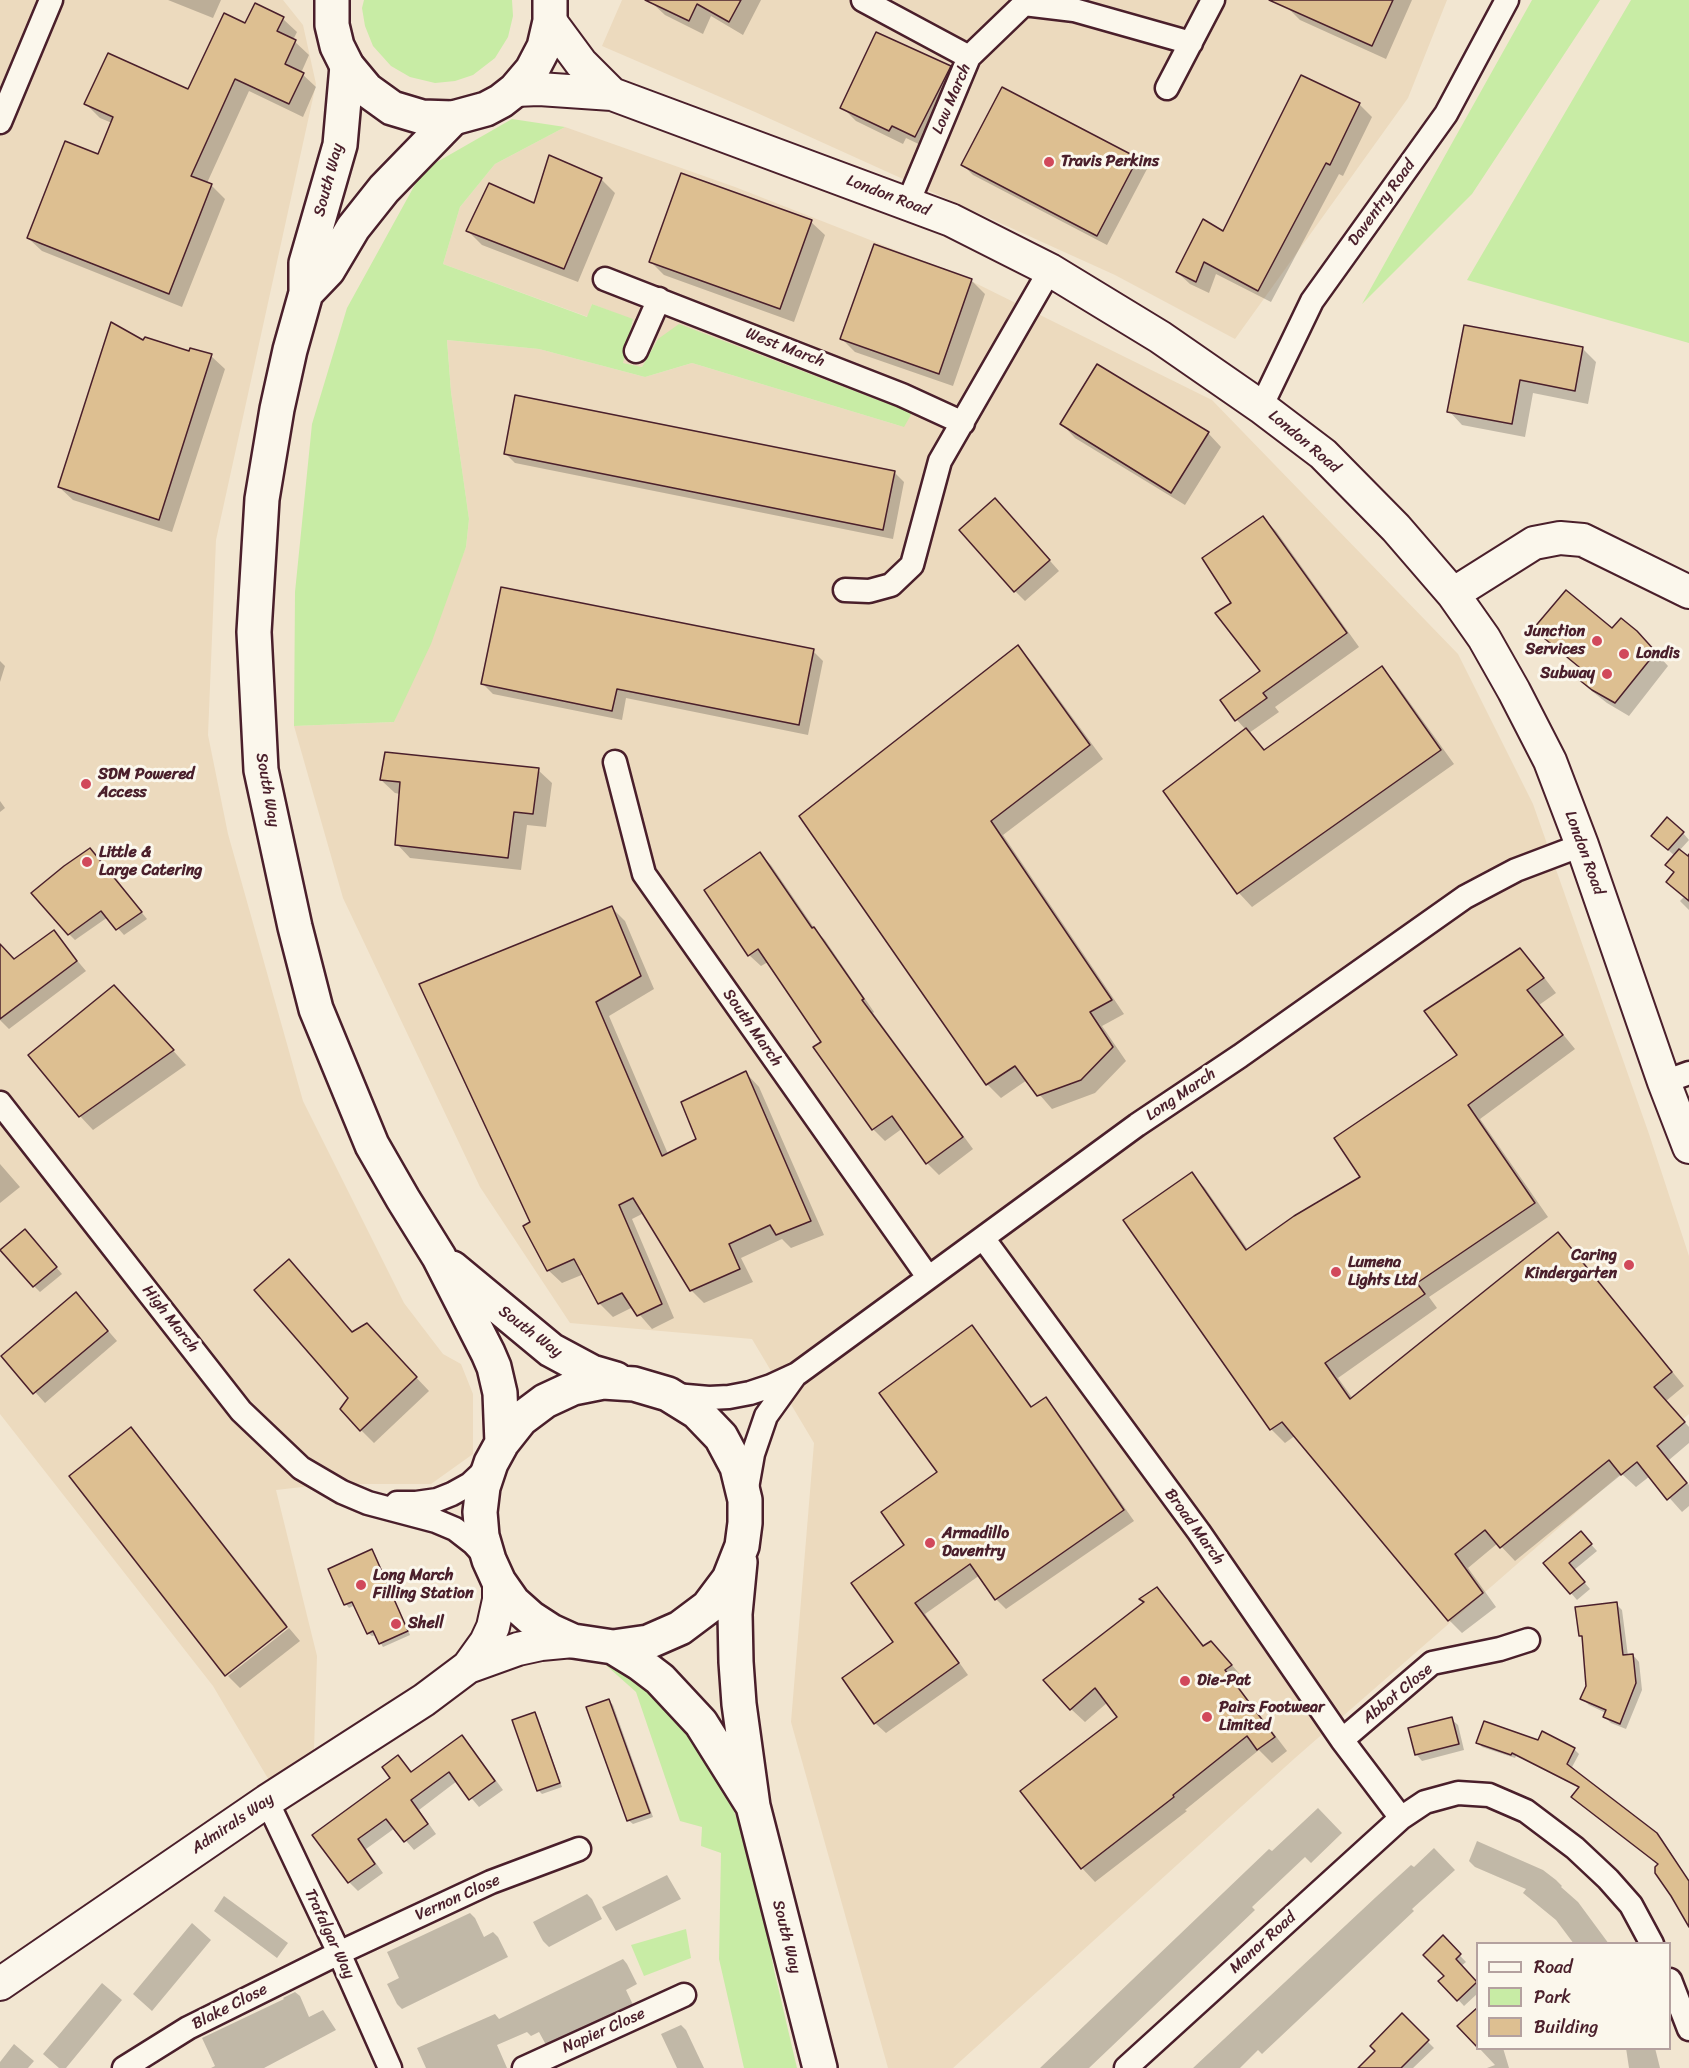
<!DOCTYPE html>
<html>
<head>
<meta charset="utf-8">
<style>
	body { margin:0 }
	#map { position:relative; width:1689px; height:2068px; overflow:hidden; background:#f2e6d1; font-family:Sriracha,sans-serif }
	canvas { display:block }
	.legend { position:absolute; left:1476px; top:1942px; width:195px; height:108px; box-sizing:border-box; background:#fbf7ec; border:2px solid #b4a19f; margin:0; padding:8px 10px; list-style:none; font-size:18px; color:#4a1f2b }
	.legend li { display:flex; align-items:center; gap:12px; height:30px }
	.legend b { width:30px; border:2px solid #b4a19f }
</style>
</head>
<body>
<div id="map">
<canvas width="1689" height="2068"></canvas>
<ul class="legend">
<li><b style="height:8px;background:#fbf7ec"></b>Road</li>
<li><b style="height:16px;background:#c8eca5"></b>Park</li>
<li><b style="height:16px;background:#ddbf91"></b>Building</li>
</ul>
</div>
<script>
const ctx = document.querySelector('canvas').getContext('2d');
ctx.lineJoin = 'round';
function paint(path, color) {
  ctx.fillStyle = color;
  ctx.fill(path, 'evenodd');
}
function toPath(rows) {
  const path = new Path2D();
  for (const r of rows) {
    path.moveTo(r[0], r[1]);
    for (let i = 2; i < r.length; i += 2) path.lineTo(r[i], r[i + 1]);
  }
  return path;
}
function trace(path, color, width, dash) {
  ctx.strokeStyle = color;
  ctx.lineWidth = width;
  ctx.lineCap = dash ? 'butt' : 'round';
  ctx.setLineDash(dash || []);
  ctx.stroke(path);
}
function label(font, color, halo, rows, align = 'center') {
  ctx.font = font + ' Sriracha,sans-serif';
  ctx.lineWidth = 6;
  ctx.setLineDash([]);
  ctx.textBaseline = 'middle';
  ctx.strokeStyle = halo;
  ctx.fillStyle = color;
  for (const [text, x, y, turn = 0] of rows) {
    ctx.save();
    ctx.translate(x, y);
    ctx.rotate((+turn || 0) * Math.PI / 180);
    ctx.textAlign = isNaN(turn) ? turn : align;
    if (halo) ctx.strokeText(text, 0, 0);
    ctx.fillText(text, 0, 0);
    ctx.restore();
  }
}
paint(toPath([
	[0,0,283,0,303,25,316,84,216,540,208,735,228,834,303,1101,404,1303,443,1354,461,1364,473,1394,473,1454,431,1484,329,1484,276,1490,317,1656,314,1750,276,1792,213,1686,0,1414],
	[622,0,1447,0,1408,98,1235,339,1115,275,755,112,602,46],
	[565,127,735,187,957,274,1212,400,1458,654,1533,804,1649,1134,1689,1256,1689,1414,1295,1758,953,2068,888,2068,791,1722,814,1443,752,1339,570,1323,480,1187,343,898,294,726,394,722,466,547,469,519,451,392,447,340,539,349,645,377,692,363,904,427,658,339,642,367,622,363,633,320,592,304,588,317,443,264,460,207,495,164]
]), '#ecdabe');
paint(toPath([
	[364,0,512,0,513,16,508,37,495,58,473,75,455,81,435,83,410,77,391,66,373,46,365,26,362,8],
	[1532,0,1600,0,1472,194,1362,304],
	[1631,0,1689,0,1689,343,1467,280],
	[512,119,565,127,495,164,460,207,443,264,587,317,592,304,633,319,623,363,642,367,658,339,679,324,912,413,904,427,692,363,645,377,539,349,447,340,451,392,469,519,466,547,431,644,394,722,294,726,295,592,312,424,347,308,423,170],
	[599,1659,652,1680,714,1761,753,1860,774,1970,797,2068,744,2068,719,1959,721,1853,701,1846,702,1827,680,1821,636,1692],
	[686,1929,691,1958,644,1976,631,1945]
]), '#c8eca5');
paint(toPath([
	[168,0,221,0,213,18],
	[652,0,761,0,743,35,711,16,703,34,665,15,651,2],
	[1289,0,1412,0,1386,59,1300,20,1286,6],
	[255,5,283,19,297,32,293,40,309,55,301,73,316,87,303,117,249,91,207,183,211,185,225,199,182,307,42,251,28,238,99,155,112,123,100,118,86,104,189,91,246,25],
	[950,67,963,80,929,149,906,138,903,144,856,121,842,107],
	[1359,104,1372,117,1343,176,1339,174,1271,302,1216,274,1209,293,1190,284,1177,272,1223,233],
	[1137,159,1147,169,1107,245,973,175,963,165],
	[682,175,811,222,825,235,794,322,664,275,651,262],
	[601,179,615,193,578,282,482,245,468,231],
	[971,280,985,294,953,386,855,352,842,339],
	[144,342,190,353,211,356,225,369,172,532,73,500,59,487],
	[1582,348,1596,362,1588,404,1533,393,1525,437,1462,425,1449,411],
	[1062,424,1208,433,1221,447,1185,505,1075,438],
	[505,453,894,472,904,482,893,539,515,463],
	[1005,510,1059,571,1025,601,1015,591],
	[1263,518,1276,531,1359,647,1275,707,1279,712,1249,733,1265,751,1381,668,1395,682,1454,764,1252,907,1239,893,1165,791,1246,730,1237,720,1262,671,1233,603],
	[1535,629,1612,630,1650,646,1668,666,1629,716,1607,703,1588,688,1575,675,1580,668],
	[1018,647,1031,661,1103,759,1003,835,1124,1014,1102,1026,1126,1061,1095,1093,1052,1109,1027,1080,1001,1098,987,1084,801,816],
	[813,651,823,661,808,735,626,698,622,720,493,694,483,684],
	[0,661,5,666,0,682],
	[538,770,552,783,546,827,527,825,521,870,410,858,397,844,400,794,395,793,381,780],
	[0,801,5,808,0,812],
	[1683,833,1689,840,1679,851,1689,859,1689,910,1680,901,1684,897,1675,873,1675,856,1659,842],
	[760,854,771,865,817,932,825,940,874,1012,873,1013,973,1149,939,1175,927,1163,903,1128,885,1141,873,1129,815,1048,823,1043,768,962,761,966,749,955],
	[96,856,147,919,124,935,108,917,75,940,69,934],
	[611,907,625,921,654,989,609,1016,668,1154,698,1139,746,1073,759,1087,824,1235,791,1248,782,1239,741,1258,753,1282,704,1303,691,1290,644,1213,632,1219,674,1318,652,1329,633,1307,613,1317,599,1303,584,1274,562,1283,548,1270,532,1223],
	[53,932,86,971,9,1029,0,1020,0,946,14,961],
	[1519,949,1533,963,1556,993,1539,1005,1575,1049,1480,1119,1548,1217,1429,1297,1437,1308,1338,1378,1353,1399,1558,1234,1571,1248,1684,1386,1666,1401,1689,1427,1689,1443,1669,1460,1689,1485,1689,1506,1682,1512,1650,1476,1636,1487,1622,1474,1515,1561,1498,1543,1468,1568,1496,1607,1462,1633,1449,1620,1296,1435,1285,1443,1271,1429,1125,1220,1192,1174,1205,1188,1249,1251,1362,1177,1459,1055],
	[128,1000,186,1065,93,1130,80,1116,30,1056],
	[0,1164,20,1187,0,1203],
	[31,1238,62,1274,40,1292,34,1286],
	[302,1274,353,1334,380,1339,429,1391,374,1443,361,1430],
	[85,1304,117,1341,45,1403,3,1356],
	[972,1327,982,1338,1033,1408,1046,1399,1056,1410,1134,1521,1006,1609,996,1599,980,1575,925,1614,968,1675,886,1733,875,1723,895,1642,907,1545,939,1473],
	[131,1429,144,1443,287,1625,226,1673],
	[1587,1540,1597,1551,1574,1570,1590,1589,1577,1600,1545,1563],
	[372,1551,375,1554,410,1635,383,1647,376,1635,372,1636,368,1633,355,1605,349,1608,346,1604],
	[1156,1589,1170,1603,1205,1647,1224,1656,1244,1679,1237,1685,1287,1751,1272,1763,1259,1750,1185,1810,1187,1811,1095,1882,1082,1868,1120,1717,1108,1702,1085,1722,1071,1709],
	[1616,1604,1622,1610,1628,1656,1633,1655,1639,1662,1642,1690,1626,1729,1611,1723,1605,1717,1606,1713,1589,1705,1582,1699,1587,1686,1583,1638,1580,1635],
	[289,1628,300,1641,240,1688,228,1676],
	[609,1701,613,1705,653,1817,633,1824,628,1820],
	[535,1714,538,1718,562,1787,542,1794,538,1790],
	[1451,1719,1458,1725,1464,1750,1422,1761,1416,1754],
	[461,1736,470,1745,503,1790,479,1807,457,1781,419,1810,436,1834,414,1850,395,1828,366,1849,383,1873,358,1891,349,1882,314,1835,392,1778,398,1757,412,1773],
	[1539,1741,1574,1749,1579,1754,1571,1769,1662,1839,1689,1881,1689,1923,1660,1865,1580,1788,1516,1756,1515,1758,1482,1747,1478,1742],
	[1318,1808,1342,1833,1311,1863,1305,1857,1252,1907,1255,1910,1089,2068,1040,2068,1269,1849,1272,1851],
	[1477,1841,1543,1870,1556,1880,1562,1886,1561,1887,1578,1902,1609,1944,1574,1944,1556,1920,1523,1893,1526,1889,1475,1867,1469,1861],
	[1434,1848,1455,1870,1412,1909,1414,1911,1262,2054,1258,2050,1240,2068,1193,2068,1376,1897,1411,1865,1414,1867],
	[667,1875,681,1899,616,1931,602,1907],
	[587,1894,592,1899,602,1919,549,1947,543,1941,533,1922],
	[224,1896,288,1943,277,1958,214,1911],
	[470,1913,475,1918,484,1937,493,1932,498,1937,508,1957,402,2009,397,2004,387,1984,399,1978,387,1952],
	[192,1923,211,1940,152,2011,133,1994],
	[1443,1938,1466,1962,1461,1966,1478,1983,1478,1993,1464,2006,1441,1981,1446,1976],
	[623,1959,627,1964,637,1984,626,1990,635,2009,549,2048,545,2043,539,2032,531,2036,527,2032,497,2045,507,2068,426,2068,417,2048,495,2014,499,2019],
	[102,1983,122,2000,66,2068,59,2068,43,2054],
	[295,1992,300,1996,309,2017,323,2010,336,2030,264,2068,211,2068,215,2066,202,2038,284,1999,283,1998],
	[1402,2016,1434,2048,1413,2068,1360,2068,1377,2051],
	[681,2025,686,2030,704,2068,677,2068,661,2034],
	[14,2044,34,2061,28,2068,0,2068,0,2062],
	[1479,2048,1503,2048,1509,2068,1487,2068,1495,2065],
	[1626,2048,1655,2048,1660,2068,1629,2068]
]), '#0003');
const building = toPath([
	[645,0,741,0,729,22,697,4,689,21,645,0],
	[1269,0,1393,0,1372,46,1269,0],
	[255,3,284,17,277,31,296,40,285,64,304,73,289,104,235,79,191,176,212,184,169,294,27,238,65,141,98,154,113,117,84,104,108,53,188,89,224,13,245,23,255,3],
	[876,32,951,66,915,137,892,126,889,131,840,108,876,32],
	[1301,75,1360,103,1330,165,1326,163,1258,291,1204,262,1196,282,1176,272,1203,219,1223,231,1301,75],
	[1002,87,1138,158,1097,236,961,165,1002,87],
	[549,155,602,178,564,269,466,231,489,183,534,203,549,155],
	[681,173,812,220,780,309,649,262,681,173],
	[874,244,972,279,939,374,840,339,874,244],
	[111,322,143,340,145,337,189,351,190,348,212,354,159,520,58,487,111,322],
	[1464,325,1583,347,1575,391,1520,380,1512,424,1447,412,1464,325],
	[1097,364,1209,432,1171,493,1060,424,1097,364],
	[515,395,895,471,883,530,504,454,515,395],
	[995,498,1050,560,1014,592,959,530,995,498],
	[1263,516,1347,633,1263,693,1267,698,1235,721,1220,700,1260,671,1215,613,1231,603,1202,558,1263,516],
	[501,587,814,649,799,725,617,689,612,711,481,684,501,587],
	[1566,590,1612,628,1621,618,1637,631,1656,652,1615,703,1592,690,1573,675,1579,667,1533,629,1566,590],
	[1018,645,1090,745,991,821,1112,1000,1090,1012,1113,1047,1081,1080,1037,1096,1015,1066,986,1085,799,816,1018,645],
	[1382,666,1441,750,1237,894,1163,791,1246,728,1264,750,1382,666],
	[385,752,539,768,533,814,514,812,508,858,395,845,400,782,380,780,385,752],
	[1667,817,1684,832,1668,850,1651,836,1667,817],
	[90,848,142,912,116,930,101,911,68,935,31,893,64,866,90,848],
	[1679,849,1688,856,1689,854,1689,901,1666,882,1674,872,1665,865,1679,849],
	[760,852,812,928,814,927,864,999,862,1000,963,1137,926,1164,892,1116,872,1130,813,1047,821,1042,758,949,748,956,704,890,760,852],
	[612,906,641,976,596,1002,662,1156,696,1139,681,1102,746,1071,811,1221,776,1235,770,1225,729,1244,740,1269,690,1291,633,1198,619,1205,662,1304,637,1316,622,1293,598,1304,574,1259,547,1271,523,1226,530,1222,419,984,612,906],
	[54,930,77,961,0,1019,0,944,14,959,54,930],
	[1520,948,1544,978,1527,990,1563,1035,1468,1105,1535,1203,1417,1283,1425,1294,1325,1363,1350,1399,1558,1232,1672,1372,1654,1387,1685,1422,1657,1446,1687,1483,1667,1500,1637,1462,1621,1475,1609,1460,1500,1548,1485,1530,1455,1554,1483,1593,1448,1621,1282,1422,1270,1430,1123,1220,1192,1172,1246,1250,1294,1216,1360,1177,1334,1138,1457,1055,1424,1011,1520,948],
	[114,985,174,1050,79,1117,28,1055,114,985],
	[25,1229,57,1267,33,1287,0,1250,25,1229],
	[289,1259,352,1332,367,1323,417,1377,360,1431,340,1409,348,1398,254,1290,289,1259],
	[76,1292,108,1331,33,1394,1,1356,76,1292],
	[972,1325,1031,1407,1046,1397,1124,1510,995,1600,970,1564,915,1603,959,1663,874,1724,842,1678,893,1642,851,1583,904,1545,881,1512,937,1472,879,1393,972,1325],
	[131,1427,287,1627,225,1676,69,1476,131,1427],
	[1581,1531,1592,1544,1569,1563,1585,1582,1570,1594,1543,1563,1581,1531],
	[372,1549,408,1631,379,1644,373,1631,367,1634,352,1602,344,1605,328,1569,372,1549],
	[1157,1587,1203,1646,1211,1641,1232,1665,1225,1670,1275,1737,1257,1750,1247,1736,1173,1795,1174,1797,1081,1869,1020,1791,1117,1717,1095,1688,1070,1710,1043,1680,1144,1602,1139,1599,1157,1587],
	[1617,1602,1623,1655,1633,1654,1636,1683,1620,1724,1603,1717,1606,1710,1580,1699,1586,1686,1582,1636,1579,1636,1575,1607,1617,1602],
	[609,1699,650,1813,627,1821,586,1707,609,1699],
	[535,1712,560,1783,537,1791,512,1720,535,1712],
	[1452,1717,1459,1744,1415,1755,1408,1728,1452,1717],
	[1484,1721,1538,1740,1542,1731,1575,1748,1567,1764,1657,1833,1689,1881,1689,1927,1671,1896,1655,1873,1655,1867,1658,1864,1571,1797,1579,1787,1512,1753,1511,1755,1476,1743,1484,1721],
	[462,1735,495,1781,469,1800,449,1772,411,1800,428,1824,404,1842,386,1819,358,1839,375,1864,348,1883,312,1835,390,1778,382,1767,398,1755,411,1772,462,1735],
	[1443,1935,1461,1954,1456,1959,1477,1982,1457,2001,1438,1981,1444,1976,1423,1955,1443,1935],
	[1478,2007,1478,2048,1457,2026,1478,2007],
	[1402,2013,1429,2040,1401,2068,1358,2068,1375,2051,1370,2046,1402,2013]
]);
paint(building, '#ddbf91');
trace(building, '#4a1f2b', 1.5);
const street = toPath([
	[863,0,969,57],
	[1167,88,1213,0],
	[0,122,51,0],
	[908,203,969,57,1024,4,1074,10,1191,43],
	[605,279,902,395,963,423],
	[636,351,659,299],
	[1261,407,1312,301,1446,114,1507,0],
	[845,590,869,591,891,585,912,565,940,461,1050,270],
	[615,762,644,874,928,1277],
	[1664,1082,1689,1073],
	[0,1103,241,1411,301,1468,342,1492,368,1503,436,1521,455,1529,473,1543,486,1557],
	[983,1238,1199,1532,1342,1740,1401,1818],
	[675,1395,709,1398,729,1397,750,1393,771,1386,797,1374,1137,1125,1240,1056,1465,897,1516,870,1582,845],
	[747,1488,753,1454,766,1416,794,1377],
	[397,1503,416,1503,437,1500,452,1494,470,1484,488,1467],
	[1342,1740,1432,1663,1500,1649,1528,1640],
	[267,1801,339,1953,390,2068],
	[1670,1980,1689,2029],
	[124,2068,188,2028,339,1953,491,1882,579,1849],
	[524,2068,684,1995],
	[1126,2068,1401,1818,1425,1802,1458,1793,1489,1795,1526,1811,1575,1848,1608,1879,1631,1905,1652,1944]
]);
const secondary = toPath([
	[550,21,581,63,612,94],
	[515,90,539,89,612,94,951,220,1050,270,1160,337,1261,407,1323,454,1396,528,1453,594,1484,638,1514,691,1550,761,1582,845,1664,1082,1689,1147],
	[1453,594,1534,543,1560,538,1583,540,1689,592],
	[468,1667,486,1642,493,1627,499,1600,499,1582],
	[0,1984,267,1801,424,1700,468,1667,518,1649,541,1644,573,1641]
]);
const primary = toPath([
	[347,66,340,145,306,263,306,293,290,350,277,409,262,499,254,632,261,770,295,927,316,1009,372,1145,403,1199,439,1257,488,1353,494,1367,500,1393,502,1443],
	[306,293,328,270,353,228,384,189,453,118],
	[452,1268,551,1350,592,1372,616,1379],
	[740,1562,735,1614,736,1662,739,1704,753,1806,820,2068],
	[613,1647,648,1642,680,1628,708,1607,729,1579,742,1546,745,1523,745,1500,737,1467,721,1437,697,1412,668,1394,634,1384,603,1382,573,1388,545,1401,521,1419,502,1443,491,1463,483,1487,480,1512,482,1536,489,1560,499,1582,513,1602,531,1618,551,1631,573,1641,613,1647,639,1663,660,1679,701,1723,753,1806]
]);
const highway = toPath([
	[332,0,332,25,337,46,347,66,367,90,392,108,422,117,453,118,486,109,501,101,515,90,532,70,544,47,550,21,550,0]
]);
trace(street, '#4a1f2b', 27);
trace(secondary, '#4a1f2b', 36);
trace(primary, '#4a1f2b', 38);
trace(highway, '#4a1f2b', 38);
trace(street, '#fbf7ec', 22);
trace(secondary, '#fbf7ec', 32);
trace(primary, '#fbf7ec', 33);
trace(highway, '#fbf7ec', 33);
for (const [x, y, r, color] of [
	[1049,162,6,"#d1495b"],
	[1597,641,6,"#d1495b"],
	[1624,654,6,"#d1495b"],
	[1607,674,6,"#d1495b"],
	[86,784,6,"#d1495b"],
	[87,862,6,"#d1495b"],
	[1629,1265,6,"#d1495b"],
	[1336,1272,6,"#d1495b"],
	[930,1543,6,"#d1495b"],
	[361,1585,6,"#d1495b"],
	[396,1624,6,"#d1495b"],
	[1185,1681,6,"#d1495b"],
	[1207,1717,6,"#d1495b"]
]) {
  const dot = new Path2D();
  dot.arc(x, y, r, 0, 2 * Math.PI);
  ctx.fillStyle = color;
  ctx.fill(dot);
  trace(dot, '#fbf7ec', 2);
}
label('16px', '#4a1f2b', '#fbf7ec', [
	["Low March",952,99,-67],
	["South Way",329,180,-75],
	["London Road",888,196,21],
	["Daventry Road",1382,203,-54],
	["West March",785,348,21],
	["London Road",1304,442,40],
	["South Way",267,790,80],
	["London Road",1584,853,70],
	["South March",752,1028,55],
	["Long March",1181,1095,-34],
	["High March",170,1319,52],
	["South Way",530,1332,37],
	["Broad March",1194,1527,54],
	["Abbot Close",1398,1694,-39],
	["Admirals Way",233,1824,-34],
	["Vernon Close",458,1898,-24],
	["Trafalgar Way",329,1934,65],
	["South Way",786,1937,76],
	["Manor Road",1263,1943,-42],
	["Blake Close",230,2007,-27],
	["Napier Close",604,2031,-24]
]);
label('bold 16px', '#4a1f2b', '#fbf7ec', [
	["Travis Perkins",1061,162],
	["Junction",1585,632,"right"],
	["Services",1585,650,"right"],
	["Londis",1636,654],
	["Subway",1595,674,"right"],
	["SDM Powered",98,775],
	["Access",98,793],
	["Little &",99,853],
	["Large Catering",99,871],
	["Caring",1617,1256,"right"],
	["Kindergarten",1617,1274,"right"],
	["Lumena",1348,1263],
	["Lights Ltd",1348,1281],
	["Armadillo",942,1534],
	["Daventry",942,1552],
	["Long March",373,1576],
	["Filling Station",373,1594],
	["Shell",408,1624],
	["Die-Pat",1197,1681],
	["Pairs Footwear",1219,1708],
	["Limited",1219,1726]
], 'left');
</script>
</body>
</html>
